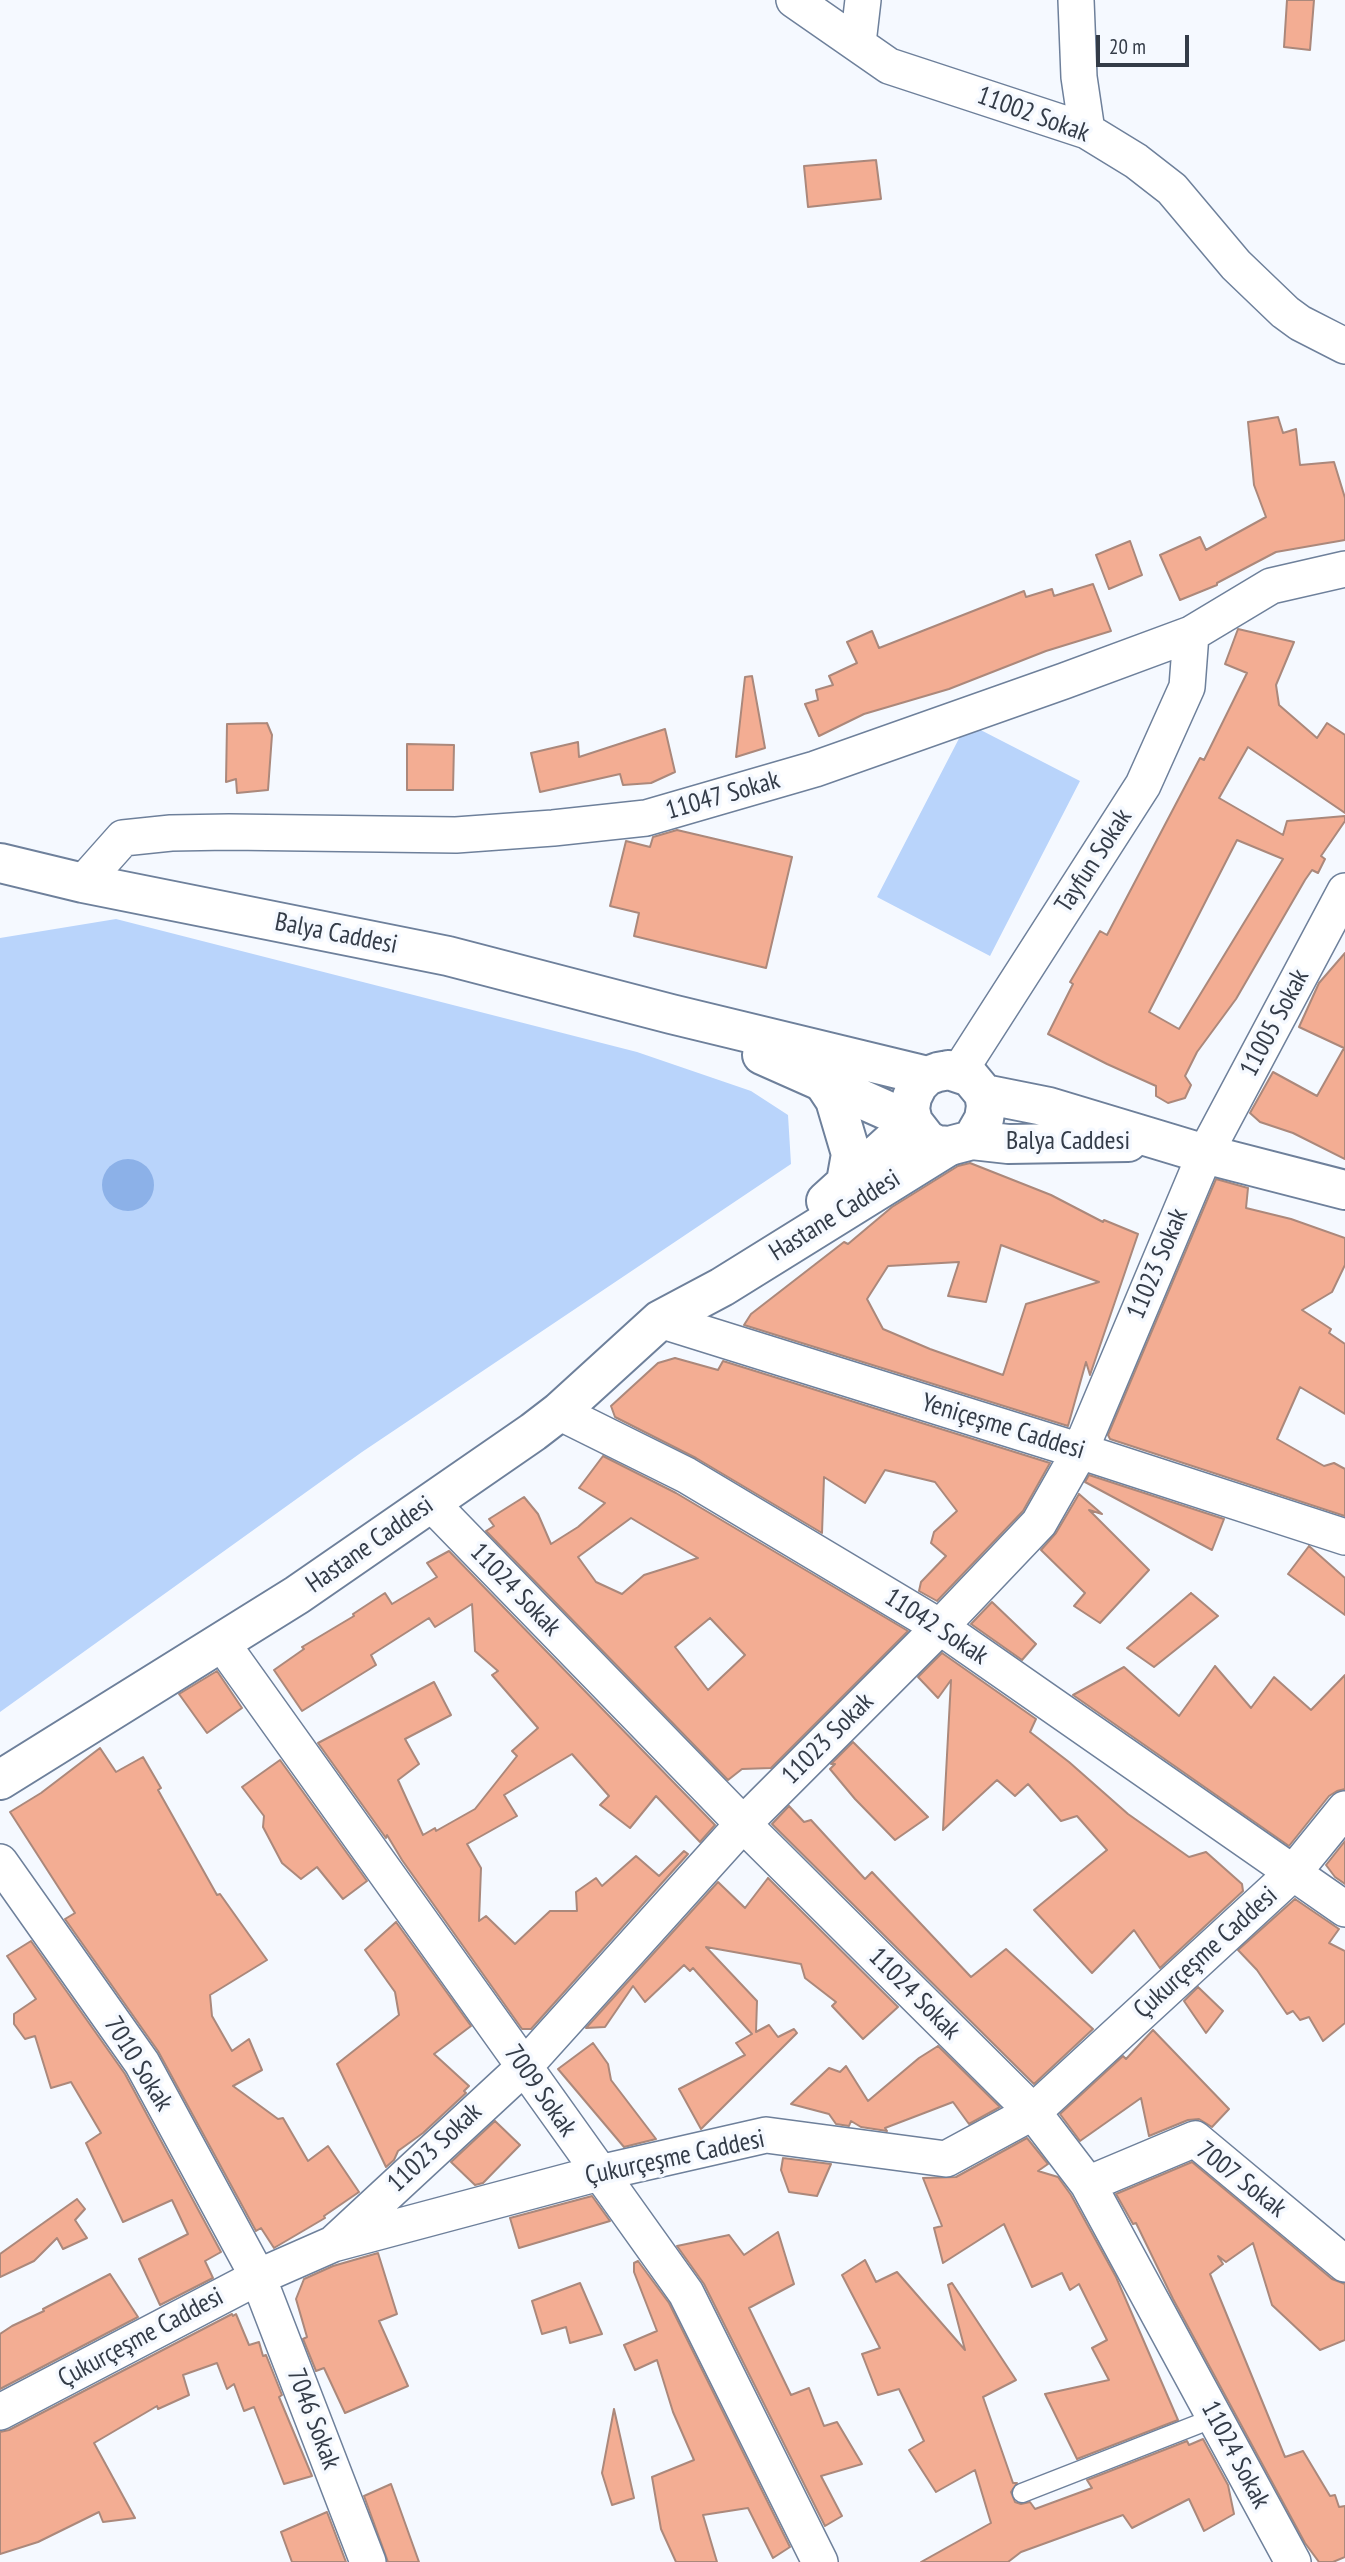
<!DOCTYPE html>
<html>
<head>
<meta charset="utf-8">
<style>
	body { margin:0 }
	#map { position:relative; width:1345px; height:2562px; overflow:hidden; background:#f5f9ff; font-family:"PT Sans Narrow",sans-serif }
	canvas { display:block }
	.scale { position:absolute; left:1096px; top:35px; width:93px; height:32px; box-sizing:border-box; border:4px solid #343c48; border-top:0; padding-left:9px; font-size:21px; line-height:24px; white-space:nowrap; color:#343c48; -webkit-text-stroke:5px #f5f9ff; paint-order:stroke }
</style>
</head>
<body>
<div id="map">
<canvas width="1345" height="2562"></canvas>
<div class="scale">20 m</div>
</div>
<script>
const ctx = document.querySelector('canvas').getContext('2d');
ctx.lineJoin = 'round';
function paint(path, color) {
  ctx.fillStyle = color;
  ctx.fill(path, 'evenodd');
}
function toPath(rows) {
  const path = new Path2D();
  for (const r of rows) {
    if (r.length === 3) {
      path.moveTo(r[0] + r[2], r[1]);
      path.arc(r[0], r[1], r[2], 0, 2 * Math.PI);
      continue;
    }
    path.moveTo(r[0], r[1]);
    for (let i = 2; i < r.length; i += 2) path.lineTo(r[i], r[i + 1]);
  }
  return path;
}
function trace(path, color, width, dash) {
  ctx.strokeStyle = color;
  ctx.lineWidth = width;
  ctx.lineCap = dash ? 'butt' : 'round';
  ctx.setLineDash(dash || []);
  ctx.stroke(path);
}
function label(font, color, halo, rows, align = 'center') {
  ctx.font = font + ' "PT Sans Narrow",sans-serif';
  ctx.lineWidth = 7;
  ctx.setLineDash([]);
  ctx.textBaseline = 'middle';
  ctx.strokeStyle = halo;
  ctx.fillStyle = color;
  for (const [text, x, y, turn = 0] of rows) {
    ctx.save();
    ctx.translate(x, y);
    ctx.rotate((+turn || 0) * Math.PI / 180);
    ctx.textAlign = isNaN(turn) ? turn : align;
    if (halo) ctx.strokeText(text, 0, 0);
    ctx.fillText(text, 0, 0);
    ctx.restore();
  }
}
paint(toPath([
	[967,723,1080,781,990,956,877,897],
	[116,919,637,1052,751,1091,788,1115,791,1164,362,1452,0,1712,0,938]
]), '#b9d4fb');
paint(toPath([
	[128,1185,26]
]), '#8cb1e8');
const building = toPath([
	[1287,0,1314,0,1310,50,1284,47,1287,0],
	[876,160,881,199,808,207,804,166,876,160],
	[1278,417,1283,433,1296,429,1300,465,1334,462,1345,498,1345,540,1276,552,1217,583,1217,585,1180,600,1160,555,1200,537,1206,550,1266,517,1254,485,1248,422,1278,417],
	[1130,541,1142,575,1109,589,1096,555,1130,541],
	[1093,584,1111,631,1046,651,949,689,864,714,819,736,805,704,818,700,816,690,833,685,829,676,857,663,847,642,872,631,879,648,1024,591,1026,597,1052,589,1054,596,1093,584],
	[1238,629,1294,642,1276,685,1279,705,1317,738,1327,723,1345,735,1345,813,1248,747,1219,798,1283,835,1287,821,1345,816,1345,821,1321,856,1325,859,1318,873,1312,870,1305,880,1236,999,1197,1052,1185,1076,1191,1085,1185,1098,1168,1103,1156,1096,1156,1086,1107,1064,1048,1034,1073,984,1070,982,1100,931,1107,935,1200,758,1204,760,1247,673,1225,664,1238,629],
	[1237,840,1283,859,1179,1029,1149,1012,1237,840],
	[752,676,765,748,736,757,745,677,752,676],
	[267,723,272,735,268,790,237,793,236,779,226,782,227,724,267,723],
	[665,729,675,772,651,783,623,785,620,774,540,792,531,753,578,742,579,757,665,729],
	[407,744,454,745,453,790,407,790,407,744],
	[677,830,792,857,766,968,634,936,639,913,610,906,626,841,650,847,653,837,677,830],
	[1345,953,1345,1159,1293,1133,1260,1122,1250,1113,1273,1072,1317,1096,1344,1048,1299,1027,1319,983,1345,953],
	[970,1163,1051,1195,1103,1222,1104,1220,1138,1234,1090,1375,1086,1362,1068,1426,744,1325,751,1314,844,1242,848,1244,892,1207,958,1166,970,1163],
	[1001,1245,1099,1282,1026,1304,1003,1375,930,1349,883,1329,867,1299,888,1266,959,1262,948,1296,986,1302,1001,1245],
	[1216,1179,1248,1188,1246,1208,1291,1219,1345,1238,1345,1265,1332,1292,1302,1310,1331,1329,1329,1333,1345,1344,1345,1414,1300,1387,1277,1439,1324,1466,1334,1463,1345,1469,1345,1516,1110,1439,1108,1435,1216,1179],
	[675,1358,718,1370,723,1361,1050,1463,1023,1511,937,1601,919,1591,921,1582,946,1556,931,1543,934,1532,957,1511,935,1482,885,1470,865,1503,824,1477,822,1533,696,1458,615,1417,611,1406,658,1363,675,1358],
	[603,1456,676,1493,908,1631,771,1768,742,1769,728,1780,486,1531,494,1526,489,1519,524,1497,538,1514,551,1544,578,1527,605,1503,579,1488,603,1456],
	[631,1518,698,1558,644,1575,622,1594,596,1582,578,1557,631,1518],
	[710,1618,745,1655,708,1690,675,1647,710,1618],
	[1089,1475,1224,1519,1212,1550,1085,1482,1089,1475],
	[1079,1494,1102,1514,1089,1510,1149,1570,1100,1623,1074,1606,1085,1593,1041,1550,1056,1533,1079,1494],
	[1309,1546,1345,1578,1345,1615,1288,1574,1309,1546],
	[449,1551,715,1825,700,1842,656,1796,630,1828,600,1805,609,1796,572,1754,504,1795,517,1816,467,1844,481,1868,479,1921,486,1916,515,1944,550,1911,577,1911,576,1892,596,1878,602,1886,636,1856,659,1876,684,1851,688,1854,531,2029,522,2029,402,1860,387,1835,386,1838,318,1743,434,1682,451,1715,405,1739,419,1764,398,1780,423,1835,435,1828,436,1831,475,1809,517,1756,512,1751,538,1728,492,1675,498,1671,475,1651,472,1604,435,1627,429,1618,371,1655,376,1665,302,1711,274,1670,304,1649,302,1647,354,1616,353,1614,385,1593,392,1604,437,1577,427,1563,449,1551],
	[1191,1593,1218,1616,1154,1667,1127,1648,1191,1593],
	[992,1602,1036,1644,1022,1660,971,1624,992,1602],
	[942,1653,1036,1719,1030,1732,1069,1762,1128,1814,1189,1857,1206,1852,1242,1884,1243,1891,1160,1968,1134,1930,1092,1973,1034,1910,1107,1850,1077,1816,1061,1821,1028,1784,1015,1796,997,1780,943,1830,951,1680,938,1698,918,1677,942,1653],
	[1215,1666,1251,1708,1274,1677,1311,1710,1345,1675,1345,1789,1337,1791,1329,1796,1289,1846,1073,1695,1124,1667,1179,1716,1215,1666],
	[217,1671,242,1708,207,1733,179,1694,217,1671],
	[853,1742,928,1817,895,1840,855,1799,830,1769,835,1764,831,1764,853,1742],
	[100,1748,116,1772,143,1757,161,1788,158,1790,217,1895,220,1894,267,1960,210,1995,212,2016,232,2051,249,2039,262,2070,233,2086,278,2119,283,2118,308,2161,328,2146,359,2192,324,2216,325,2218,274,2248,261,2228,256,2231,158,2051,65,1919,75,1913,10,1812,41,1793,100,1748],
	[280,1760,367,1881,343,1899,317,1867,301,1879,282,1863,263,1827,264,1816,242,1787,280,1760],
	[789,1806,804,1822,811,1820,865,1879,872,1872,971,1977,1006,1949,1093,2029,1034,2084,772,1824,789,1806],
	[1345,1841,1345,1884,1335,1877,1326,1865,1345,1841],
	[768,1878,898,2007,863,2039,832,2006,836,2002,805,1978,801,1964,706,1947,757,2001,756,2032,769,2025,778,2037,794,2029,797,2033,701,2129,679,2089,745,2055,736,2043,752,2034,693,1968,690,1971,684,1965,645,2002,633,1986,605,2027,586,2028,718,1882,745,1908,768,1878],
	[1295,1899,1339,1929,1329,1943,1345,1951,1345,2023,1323,2041,1309,2017,1300,2020,1293,2011,1287,2014,1257,1970,1238,1950,1295,1899],
	[396,1922,471,2026,434,2054,469,2086,464,2091,466,2093,423,2133,398,2151,394,2160,386,2167,337,2064,399,2015,395,1992,365,1950,396,1922],
	[31,1941,125,2074,221,2252,205,2261,213,2278,160,2305,139,2259,188,2234,172,2200,123,2222,86,2143,101,2133,71,2082,51,2088,35,2036,25,2039,14,2024,14,2014,36,1999,7,1956,31,1941],
	[1198,1987,1223,2011,1206,2033,1184,2001,1198,1987],
	[1153,2030,1229,2109,1212,2127,1199,2119,1188,2120,1149,2136,1141,2098,1080,2141,1060,2114,1123,2056,1126,2059,1153,2030],
	[593,2043,608,2064,611,2080,656,2139,624,2147,558,2069,593,2043],
	[938,2046,1000,2107,969,2124,953,2102,885,2128,887,2131,861,2127,851,2121,849,2126,836,2124,829,2114,791,2104,829,2068,840,2072,846,2066,868,2101,919,2058,938,2046],
	[495,2121,520,2145,483,2183,475,2185,451,2162,495,2121],
	[1027,2138,1048,2164,1038,2171,1058,2177,1071,2195,1116,2277,1178,2420,1077,2459,1045,2394,1109,2380,1092,2348,1107,2340,1079,2284,1070,2290,1062,2273,1032,2287,1004,2224,943,2263,934,2228,942,2226,923,2178,956,2177,1027,2138],
	[783,2158,831,2164,817,2196,789,2192,781,2170,783,2158],
	[1192,2162,1332,2279,1345,2284,1345,2340,1320,2350,1272,2305,1253,2243,1226,2262,1218,2256,1223,2264,1210,2274,1285,2457,1303,2451,1330,2496,1335,2495,1339,2507,1345,2506,1345,2557,1333,2562,1319,2562,1305,2543,1173,2299,1136,2223,1133,2224,1116,2194,1192,2162],
	[592,2196,610,2221,519,2248,510,2218,592,2196],
	[77,2199,85,2209,75,2220,87,2238,63,2249,57,2238,34,2261,0,2277,0,2254,77,2199],
	[778,2232,794,2284,749,2308,791,2395,809,2388,824,2426,837,2422,862,2464,821,2476,842,2516,825,2526,704,2284,677,2246,729,2235,744,2255,778,2232],
	[378,2253,397,2314,379,2321,408,2386,345,2413,324,2368,316,2371,303,2339,307,2337,296,2299,304,2279,333,2266,378,2253],
	[865,2260,876,2282,897,2272,965,2350,948,2285,952,2283,1016,2380,983,2397,1013,2483,1017,2483,1011,2492,1015,2502,1021,2504,1030,2502,1035,2509,1092,2488,1087,2480,1187,2441,1189,2445,1203,2439,1228,2485,1234,2514,1204,2531,1189,2499,1132,2528,1123,2515,1021,2552,1008,2562,921,2562,991,2523,975,2470,936,2492,909,2450,924,2441,899,2389,878,2395,862,2354,880,2348,842,2275,865,2260],
	[638,2261,669,2303,790,2547,773,2558,748,2508,703,2515,717,2562,676,2562,661,2529,652,2477,694,2460,673,2412,657,2360,635,2370,624,2345,657,2331,634,2272,634,2263,638,2261],
	[110,2274,138,2317,0,2389,0,2334,12,2326,44,2311,43,2309,110,2274],
	[580,2283,602,2334,570,2343,566,2327,542,2334,532,2301,580,2283],
	[232,2314,233,2316,236,2314,249,2345,259,2342,263,2356,266,2355,282,2395,279,2397,312,2476,284,2484,254,2407,244,2411,234,2384,227,2389,217,2363,183,2375,189,2395,158,2409,157,2406,94,2443,135,2518,103,2522,99,2512,38,2542,0,2554,0,2432,9,2430,232,2314],
	[614,2409,634,2498,612,2505,602,2473,614,2409],
	[391,2484,419,2562,388,2562,364,2496,391,2484],
	[327,2512,346,2562,292,2562,281,2532,327,2512]
]);
paint(building, '#f3ad93');
trace(building, '#ab887b', 2);
const service = toPath([
	[1022,2493,1214,2418]
]);
const minor = toPath([
	[794,0,889,66,1087,131,1136,161,1172,189,1236,265,1285,312,1300,323,1345,346],
	[1076,0,1079,77,1087,131],
	[858,43,863,0],
	[83,883,123,838,171,833,229,832,456,835,553,828,646,818,815,769,1064,681,1191,634,1271,586,1345,569],
	[959,1072,1143,785,1187,687,1191,634],
	[660,1320,1080,1451,1345,1537],
	[559,1412,686,1475,940,1627,1345,1909],
	[431,1503,743,1824,1033,2112,1088,2184,1293,2562],
	[221,1642,686,2293,820,2562],
	[0,1862,142,2063,258,2277,368,2562],
	[1088,2184,1195,2139,1345,2264],
	[333,2244,523,2068,743,1824,940,1627,1039,1523,1080,1451,1205,1154,1345,891],
	[0,2412,258,2277,333,2244,599,2173,766,2135,946,2159,1033,2112,1293,1873,1345,1809]
]);
const tertiary = toPath([
	[823,1082,835,1100,851,1154,846,1182],
	[826,1201,913,1122],
	[0,1780,297,1595,533,1432,559,1412,660,1320,722,1287,949,1146]
]);
const secondary = toPath([
	[0,863,83,883,448,956,671,1014,927,1076],
	[762,1055,913,1122],
	[949,1070,970,1077,984,1094,986,1106,984,1119,972,1140,949,1146,937,1145,927,1140,913,1122,910,1109,912,1097,918,1085,927,1076,938,1072,949,1070],
	[984,1094,1049,1107,1205,1154,1345,1190],
	[972,1140,1008,1144,1128,1142]
]);
trace(service, '#6e809b', 21);
trace(minor, '#6e809b', 38);
trace(tertiary, '#6e809b', 42);
trace(secondary, '#6e809b', 42);
trace(service, '#fff', 18);
trace(minor, '#fff', 35);
trace(tertiary, '#fff', 38);
trace(secondary, '#fff', 38);
label('26px', '#343c48', '#f5f9ff', [
	["11002 Sokak",1033,115,20],
	["11047 Sokak",723,796,-16],
	["Tayfun Sokak",1094,861,-57],
	["Balya Caddesi",336,934,11],
	["11005 Sokak",1275,1023,-62],
	["Balya Caddesi",1068,1142],
	["Hastane Caddesi",835,1216,-32],
	["11023 Sokak",1158,1264,-67],
	["Yeniçeşme Caddesi",1003,1427,17],
	["Hastane Caddesi",370,1545,-35],
	["11024 Sokak",515,1590,46],
	["11042 Sokak",936,1627,33],
	["11023 Sokak",828,1739,-45],
	["Çukurçeşme Caddesi",1206,1953,-42],
	["11024 Sokak",914,1994,45],
	["7010 Sokak",138,2064,58],
	["7009 Sokak",540,2091,55],
	["11023 Sokak",435,2148,-43],
	["Çukurçeşme Caddesi",675,2158,-12],
	["7007 Sokak",1241,2180,38],
	["Çukurçeşme Caddesi",141,2338,-28],
	["7046 Sokak",313,2419,69],
	["11024 Sokak",1235,2455,62]
]);
</script>
</body>
</html>
